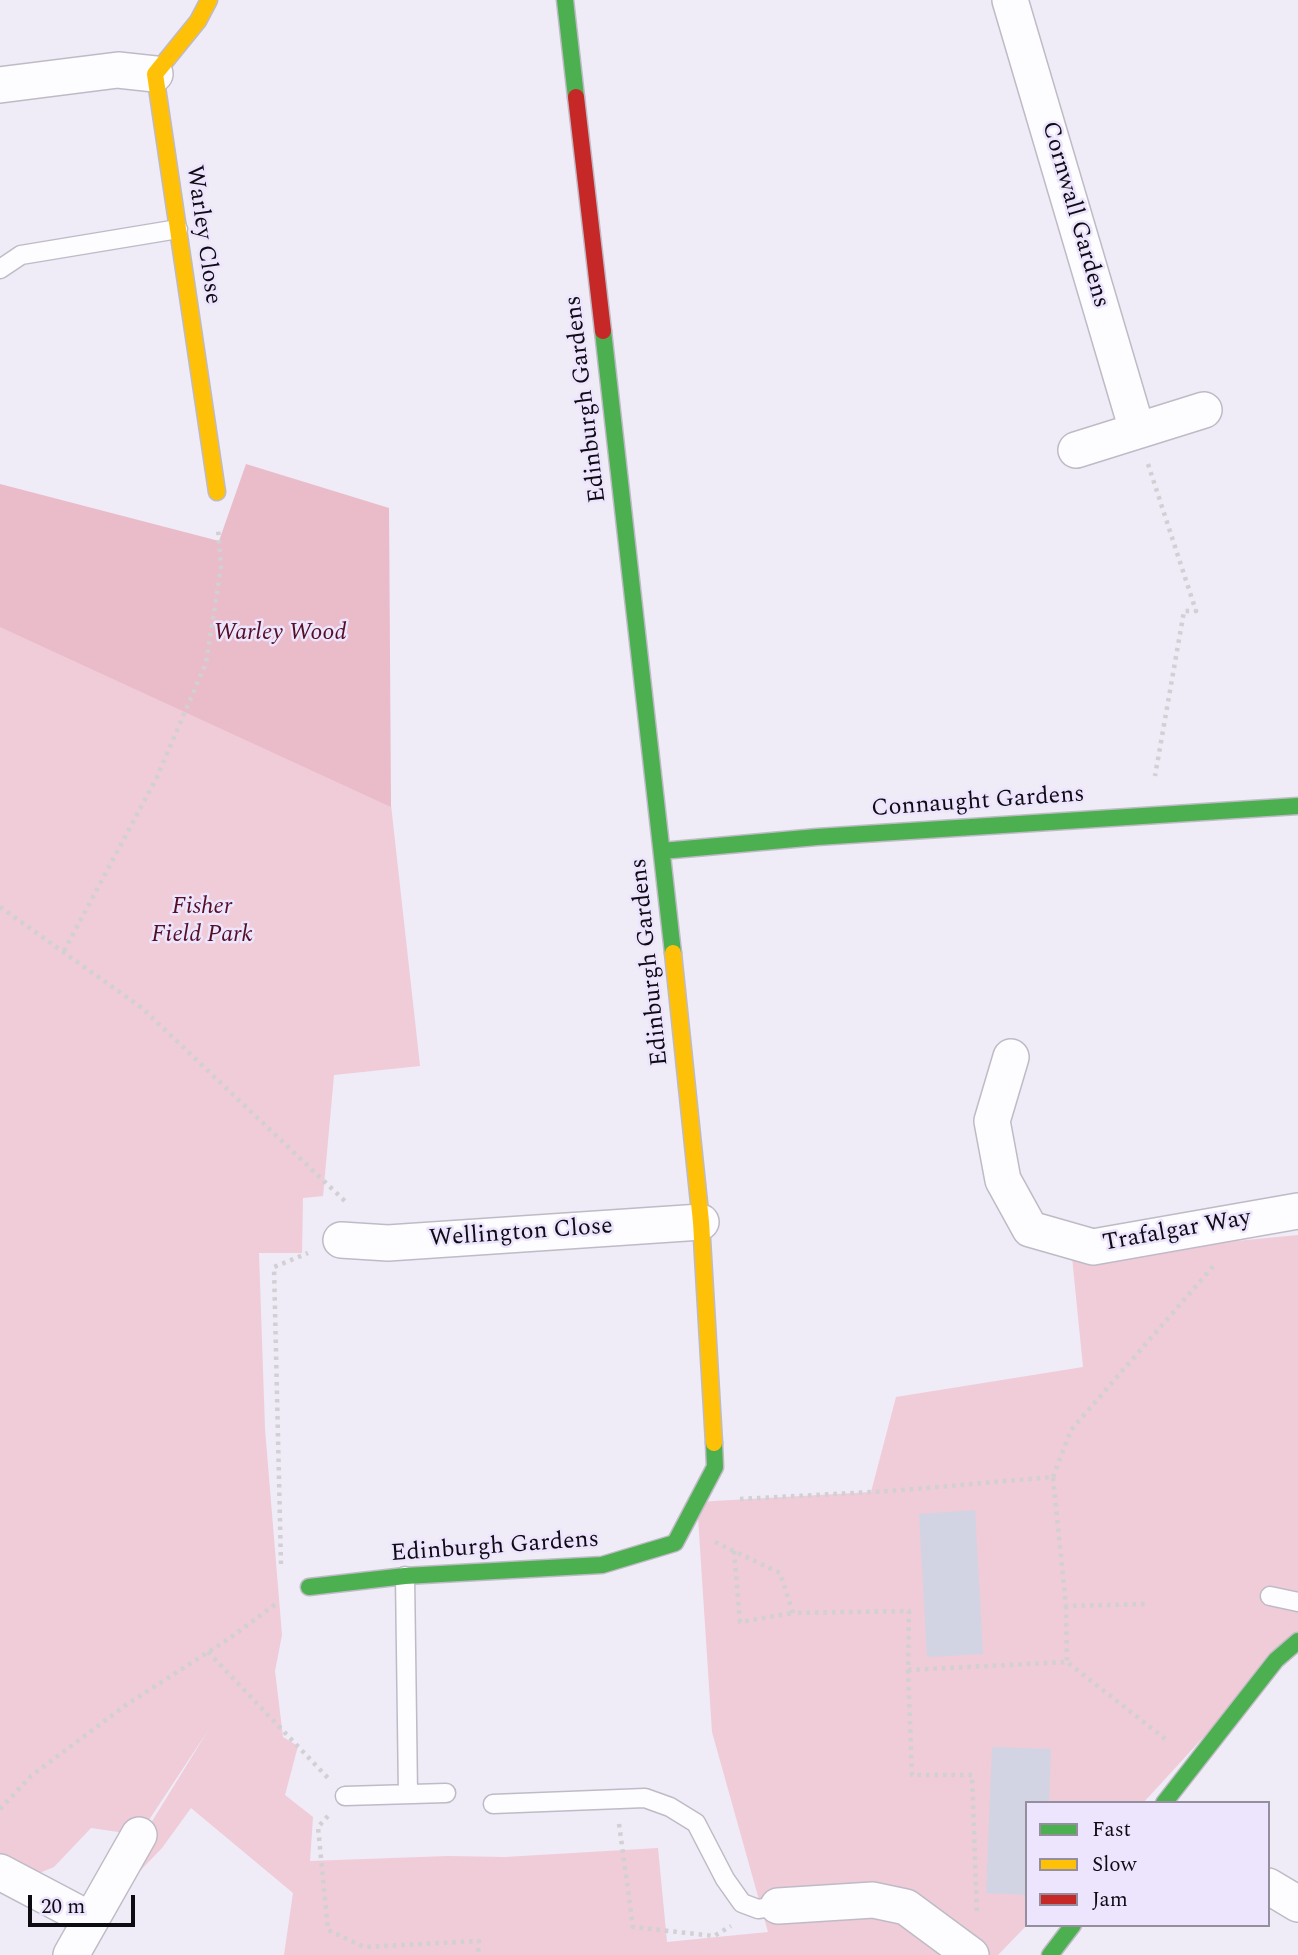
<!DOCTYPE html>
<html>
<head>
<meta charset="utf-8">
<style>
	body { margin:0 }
	#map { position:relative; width:1298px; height:1955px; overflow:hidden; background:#efebf7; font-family:Spectral,serif }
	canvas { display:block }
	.legend { position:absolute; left:1025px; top:1801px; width:245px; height:126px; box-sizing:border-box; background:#ede5fd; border:2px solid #948e9f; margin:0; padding:9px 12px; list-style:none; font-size:21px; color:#0e0b13 }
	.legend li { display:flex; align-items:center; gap:14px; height:35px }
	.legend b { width:35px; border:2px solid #948e9f }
	.scale { position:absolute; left:28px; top:1895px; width:107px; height:32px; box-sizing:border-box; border:4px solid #0e0b13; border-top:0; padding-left:9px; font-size:21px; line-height:24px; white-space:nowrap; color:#0e0b13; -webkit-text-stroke:5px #ede5fd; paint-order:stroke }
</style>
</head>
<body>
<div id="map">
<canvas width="1298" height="1955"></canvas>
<ul class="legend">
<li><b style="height:9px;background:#4caf50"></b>Fast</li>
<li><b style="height:9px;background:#ffc107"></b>Slow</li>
<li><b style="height:9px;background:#c62828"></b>Jam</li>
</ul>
<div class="scale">20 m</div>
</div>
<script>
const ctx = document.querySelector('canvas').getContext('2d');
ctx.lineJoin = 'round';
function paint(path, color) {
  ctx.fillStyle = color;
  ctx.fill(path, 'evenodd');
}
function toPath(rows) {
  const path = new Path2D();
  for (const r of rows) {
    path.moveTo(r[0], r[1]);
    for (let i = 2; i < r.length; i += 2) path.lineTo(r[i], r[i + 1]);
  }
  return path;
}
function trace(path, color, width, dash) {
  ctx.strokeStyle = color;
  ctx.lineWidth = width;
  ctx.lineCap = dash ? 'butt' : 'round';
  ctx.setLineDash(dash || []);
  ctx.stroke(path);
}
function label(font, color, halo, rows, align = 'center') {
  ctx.font = font + ' Spectral,serif';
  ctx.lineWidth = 5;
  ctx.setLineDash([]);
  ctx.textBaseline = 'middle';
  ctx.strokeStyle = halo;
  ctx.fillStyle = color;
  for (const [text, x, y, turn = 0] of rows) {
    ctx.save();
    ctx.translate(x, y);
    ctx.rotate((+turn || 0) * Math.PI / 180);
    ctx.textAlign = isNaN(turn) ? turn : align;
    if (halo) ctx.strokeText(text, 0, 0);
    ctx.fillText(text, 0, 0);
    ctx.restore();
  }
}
paint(toPath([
	[0,546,373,643,420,1066,334,1075,323,1196,303,1198,302,1253,259,1253,265,1429,282,1635,275,1671,283,1737,298,1746,285,1795,313,1817,310,1861,448,1856,505,1857,658,1848,667,1942,768,1932,712,1732,697,1502,871,1492,896,1397,1083,1367,1072,1257,1298,1235,1298,1634,1143,1803,1027,1803,1027,1925,998,1955,284,1955,293,1893,191,1808,162,1848,88,1925,209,1729,139,1835,91,1828,54,1867,37,1874,0,1867]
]), '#efccd7');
paint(toPath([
	[246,464,389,508,391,807,0,627,0,484,219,541]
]), '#eabbc8');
paint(toPath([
	[975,1510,983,1654,927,1657,919,1514],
	[992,1747,1051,1749,1049,1803,1027,1803,1027,1895,986,1893]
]), '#d2d4e4');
const lane = toPath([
	[0,269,21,255,178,229],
	[405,1576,408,1794],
	[1270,1596,1298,1602],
	[345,1796,446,1793],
	[493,1804,645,1798,670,1807,696,1823,725,1879,742,1903,758,1909,778,1906]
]);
const street = toPath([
	[1010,0,1137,430],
	[0,85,118,70,155,74],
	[1076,450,1204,410],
	[1011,1057,992,1121,1003,1180,1030,1229,1093,1247,1298,1211],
	[341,1240,388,1243,701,1222],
	[0,1872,91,1920],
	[1268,1886,1298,1904],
	[778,1906,873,1900,906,1907,971,1955],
	[71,1955,139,1835]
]);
const fast = toPath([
	[565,0,576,97],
	[603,331,673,953],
	[662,851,817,837,1298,806],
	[309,1587,405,1576,602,1565,675,1543,715,1467,714,1443],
	[1164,1803,1276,1660,1298,1641],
	[1050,1955,1073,1925]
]);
const slow = toPath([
	[209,0,198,21,155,74,217,492],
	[673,953,701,1222,714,1443]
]);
const jam = toPath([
	[576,97,603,331]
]);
trace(lane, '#bfbbc6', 21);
trace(street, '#bfbbc6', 38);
trace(fast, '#bfbbc6', 19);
trace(slow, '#bfbbc6', 19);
trace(jam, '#bfbbc6', 19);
trace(toPath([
	[1148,464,1196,611,1184,611,1155,776],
	[0,907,142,1008,347,1203],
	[64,951,156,779,206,663,221,567,218,528],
	[1053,1477,1071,1430,1216,1263],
	[740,1499,891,1491,1053,1477,1066,1606,1147,1604],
	[715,1542,780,1573,793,1613,909,1611,908,1670,1067,1662,1168,1741],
	[734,1551,740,1622,793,1613],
	[281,1564,274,1267,308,1253],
	[1066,1606,1067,1662],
	[208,1652,328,1778],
	[908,1670,912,1775,972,1775,977,1916],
	[0,1809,31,1776,126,1705,230,1638,277,1603],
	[328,1816,318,1827,328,1930,364,1947,479,1941,478,1955],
	[619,1824,633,1927,714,1936,731,1926]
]), '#d1d0d3', 4.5, [3.5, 5]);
trace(lane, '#fdfcfe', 18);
trace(street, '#fdfcfe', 35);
trace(fast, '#4caf50', 16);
trace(slow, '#ffc107', 16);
trace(jam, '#c62828', 16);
label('24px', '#0e0b13', '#ede5fd', [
	["Cornwall Gardens",1074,215,74],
	["Warley Close",202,235,82],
	["Edinburgh Gardens",587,399,-97],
	["Connaught Gardens",978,803,-4],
	["Edinburgh Gardens",651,962,-96],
	["Trafalgar Way",1177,1232,-10],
	["Wellington Close",521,1234,-4],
	["Edinburgh Gardens",495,1548,-4]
]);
label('italic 24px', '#550e24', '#ede5fd', [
	["Warley Wood",280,634],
	["Fisher",202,908],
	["Field Park",202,936]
]);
</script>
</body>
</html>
